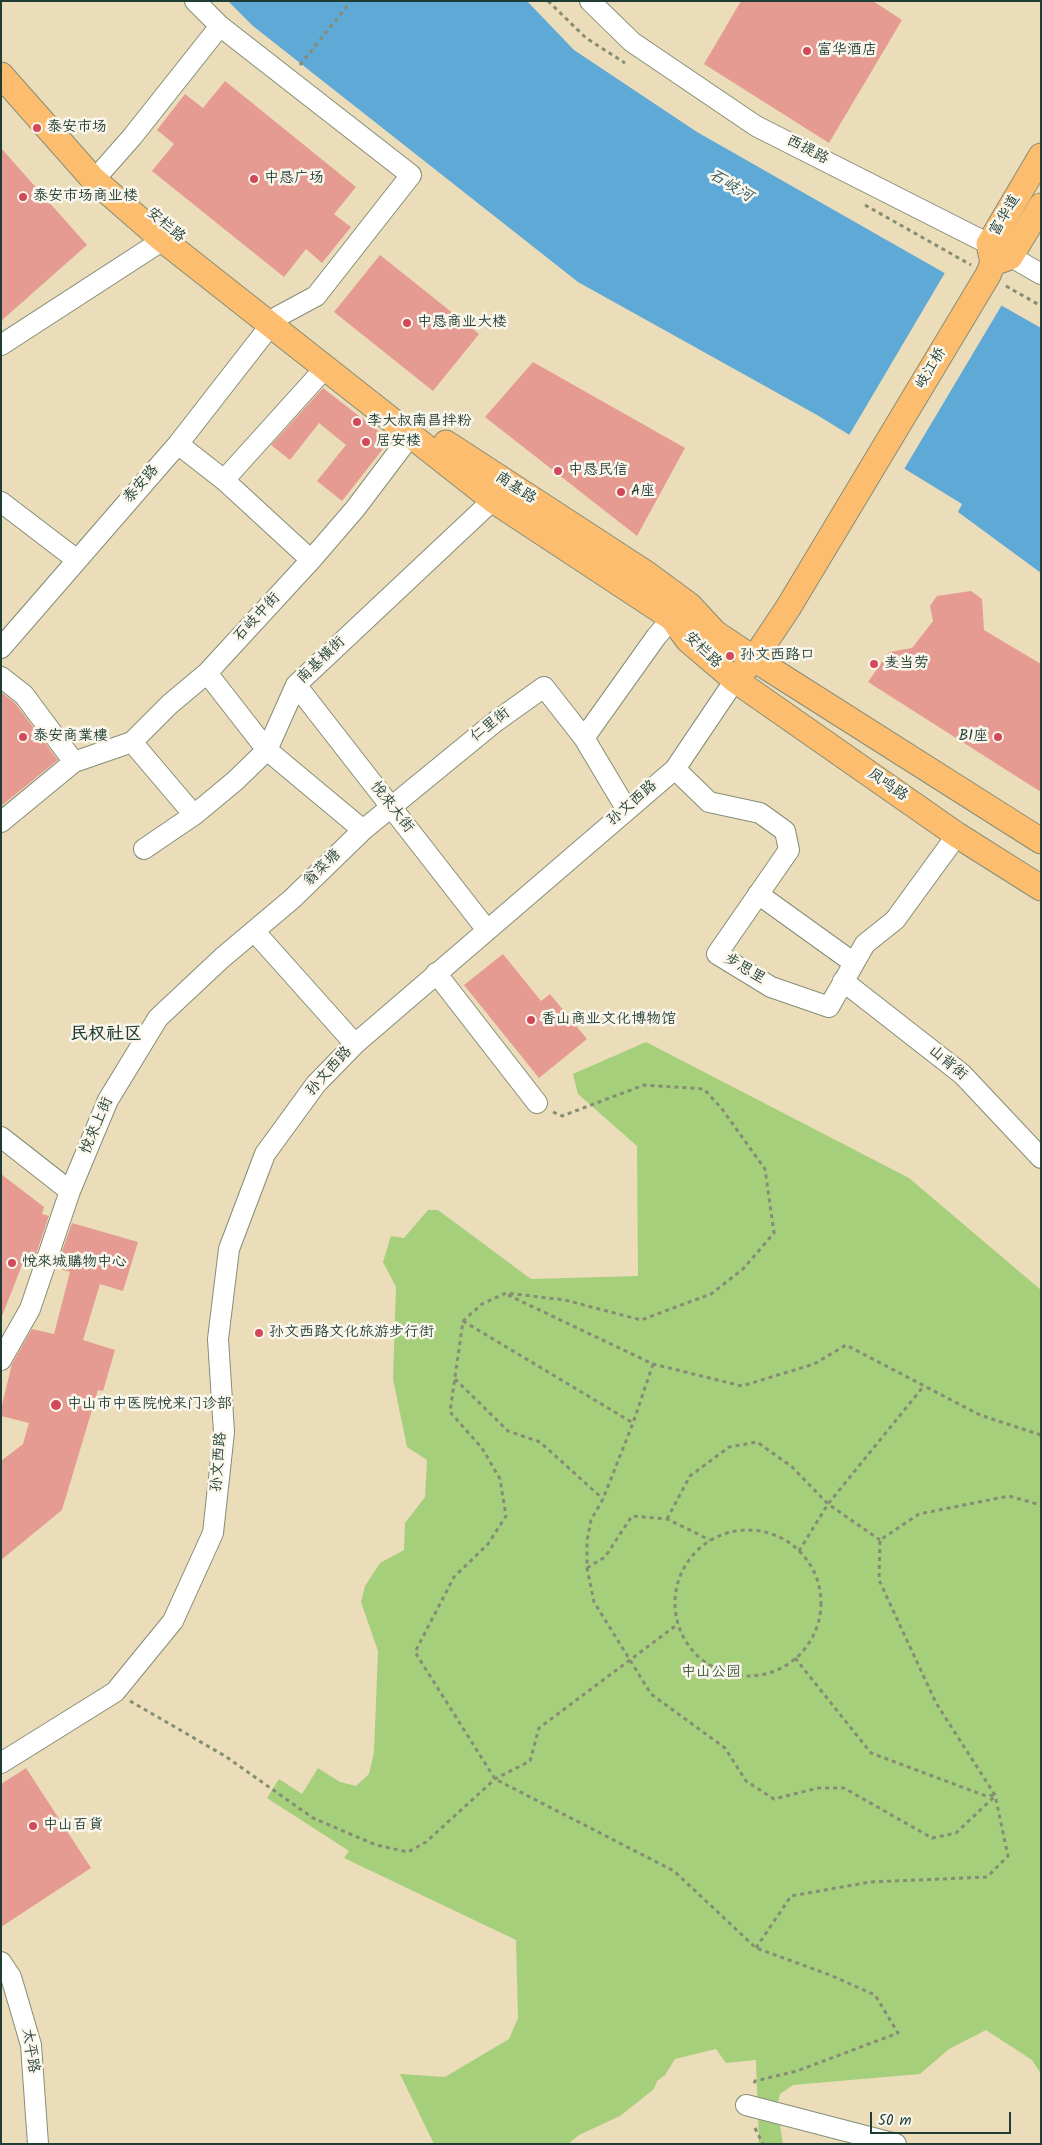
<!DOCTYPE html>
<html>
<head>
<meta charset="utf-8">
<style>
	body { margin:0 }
	#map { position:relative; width:1042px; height:2145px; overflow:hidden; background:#ebddb9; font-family:Kalam,sans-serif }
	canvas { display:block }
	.frame { position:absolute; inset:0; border:2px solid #1f3d34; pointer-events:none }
	.scale { position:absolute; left:870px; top:2112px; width:141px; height:22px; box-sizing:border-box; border:2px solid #1f3d34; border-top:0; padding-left:6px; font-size:15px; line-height:18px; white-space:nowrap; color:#1f3d34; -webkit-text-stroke:4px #fbf7ec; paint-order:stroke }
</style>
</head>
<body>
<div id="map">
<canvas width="1042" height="2145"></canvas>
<div class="frame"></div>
<div class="scale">50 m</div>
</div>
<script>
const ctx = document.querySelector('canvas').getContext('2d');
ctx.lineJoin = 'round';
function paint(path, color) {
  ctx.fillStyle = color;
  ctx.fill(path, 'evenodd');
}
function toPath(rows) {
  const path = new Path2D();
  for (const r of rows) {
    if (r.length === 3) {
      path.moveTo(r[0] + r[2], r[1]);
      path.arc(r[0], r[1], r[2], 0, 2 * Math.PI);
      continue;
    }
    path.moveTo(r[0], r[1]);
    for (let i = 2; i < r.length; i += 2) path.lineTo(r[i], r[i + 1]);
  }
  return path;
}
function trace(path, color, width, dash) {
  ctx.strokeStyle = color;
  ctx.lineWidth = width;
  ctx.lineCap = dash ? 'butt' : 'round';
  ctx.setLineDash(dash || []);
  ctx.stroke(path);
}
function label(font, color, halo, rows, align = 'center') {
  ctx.font = font + ' Kalam,"LXGW WenKai TC",sans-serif';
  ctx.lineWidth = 5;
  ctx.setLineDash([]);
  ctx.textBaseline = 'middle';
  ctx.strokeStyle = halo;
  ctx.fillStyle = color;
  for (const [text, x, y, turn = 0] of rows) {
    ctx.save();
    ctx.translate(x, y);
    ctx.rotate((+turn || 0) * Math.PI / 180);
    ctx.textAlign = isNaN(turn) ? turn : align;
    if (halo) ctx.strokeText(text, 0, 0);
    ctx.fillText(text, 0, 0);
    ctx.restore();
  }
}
paint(toPath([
	[646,1042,909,1178,1041,1290,1041,2074,1032,2060,986,2030,949,2049,920,2074,793,2085,780,2094,777,2105,783,2144,759,2144,756,2060,726,2063,716,2049,675,2059,665,2075,657,2081,654,2089,620,2116,579,2135,568,2144,434,2144,400,2074,445,2077,509,2039,518,2018,516,1940,344,1858,349,1851,267,1798,279,1779,302,1794,318,1768,340,1782,356,1786,369,1774,374,1752,378,1651,361,1602,365,1586,380,1563,404,1550,405,1523,425,1497,427,1460,407,1447,393,1379,396,1287,383,1262,391,1236,404,1238,428,1210,438,1210,531,1279,638,1276,637,1146,578,1094,573,1074]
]), '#a6cf7b');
paint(toPath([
	[228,1,527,1,574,50,697,132,1041,328,1041,573,958,512,962,504,817,415,578,282,253,26]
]), '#5fa9d7');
paint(toPath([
	[946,271,1003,303,903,471,848,437]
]), '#ebddb9');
paint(toPath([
	[741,1,873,1,902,20,829,143,704,64],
	[225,81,356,187,334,214,351,227,322,263,306,249,284,277,152,171,174,144,157,130,185,94,203,108],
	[1,148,87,245,1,321],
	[380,255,479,334,433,391,334,312],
	[533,362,685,448,637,536,485,417],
	[323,388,390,440,342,501,317,481,346,445,319,423,290,460,271,445],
	[971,591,982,599,984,630,1041,664,1041,792,868,682,889,652,912,648,933,621,930,606,937,596],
	[1,692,15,703,58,760,1,806],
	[503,954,541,1001,550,994,587,1039,539,1078,464,985],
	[1,1174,44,1207,42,1214,49,1216,33,1263,24,1260,2,1316],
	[72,1223,138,1242,123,1291,100,1284,83,1340,115,1350,103,1391,98,1390,62,1510,1,1560,1,1461,23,1444,29,1423,1,1416,1,1409,12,1364,32,1329,54,1334,70,1272,56,1268],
	[26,1768,91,1868,1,1927,1,1784]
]), '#e59b91');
const minor = toPath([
	[590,1,632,42,756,126,989,244,1041,274],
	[102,171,132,137,220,26],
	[1,345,163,240],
	[178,444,224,480,311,560],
	[224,480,326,367],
	[1,502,77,560],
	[1,648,178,444,277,317,316,296,411,175,220,26,195,1],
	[207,673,267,750,363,830],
	[1,677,24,695,74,762],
	[296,685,487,930],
	[584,738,656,637,672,618],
	[132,742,194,815],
	[675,769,709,802,760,813,785,831,789,850,717,954,771,987,829,1007,865,944,895,920,957,835],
	[1,822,74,762,132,742,170,704,207,673,311,560,355,509,411,435],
	[144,849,194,815,235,781,267,750,296,685,493,500],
	[758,894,854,963],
	[254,931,355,1044],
	[436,973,537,1103],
	[843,981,962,1074,1041,1158],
	[1,1137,70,1191],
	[1,1360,30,1309,70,1191,108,1100,158,1018,222,958,292,899,363,830,495,722,544,687,584,738,627,810],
	[1,1763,115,1692,173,1621,213,1533,224,1432,218,1339,229,1249,265,1154,316,1084,355,1044,675,769,735,680],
	[1,1962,11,1977,31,2045,38,2144],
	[746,2105,896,2144]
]);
const major = toPath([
	[1,75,93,179,163,240,493,500,672,618,688,640,735,680,957,835,1041,888],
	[993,263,989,244,1041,156],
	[993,263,1010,257,1041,206],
	[446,443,647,574,689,605,715,633,754,659,1041,841],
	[742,672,754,659,788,608,988,275,993,263]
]);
trace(minor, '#858d76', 22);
trace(major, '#858d76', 27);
trace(toPath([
	[548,1,586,38,625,63],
	[300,65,351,1],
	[865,205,971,265],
	[1006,286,1041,306],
	[553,1112,562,1116,644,1085,704,1089,722,1109,765,1169,774,1233,743,1269,711,1294,641,1320,565,1300,506,1293,482,1304,463,1321,450,1412,482,1448,500,1479,506,1516,488,1544,454,1577,415,1652,495,1779,674,1871,756,1948,830,1975,875,1995,898,2033,797,2071,755,2081,753,2087],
	[508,1295,653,1364,742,1386,814,1364,846,1345,980,1415,1041,1435],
	[463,1321,633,1423],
	[653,1364,633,1423,603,1499,591,1520,587,1541,587,1568,594,1602,651,1694,725,1748,746,1781,774,1799,818,1788,844,1788,932,1838,956,1833,995,1796],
	[455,1379,508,1431,540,1442,603,1499],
	[667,1519,690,1476,729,1447,757,1442,791,1466,828,1504,880,1540],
	[748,1603,73],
	[799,1551,828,1504,923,1387],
	[587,1568,605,1557,632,1516,667,1519,710,1540],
	[795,1658,871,1753,986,1796,995,1795],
	[130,1701,225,1756,313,1818,376,1845,408,1852,426,1842,495,1779,530,1761,539,1728,678,1624],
	[756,1948,791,1896,870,1882,987,1877,1008,1856,995,1795,936,1703,879,1580,880,1540,919,1514,1009,1496,1041,1505],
	[755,2128,763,2144]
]), '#858d76', 3, [4, 4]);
trace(minor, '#fff', 20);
trace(major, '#fcbd6f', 25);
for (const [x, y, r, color] of [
	[807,51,5,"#d1495b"],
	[37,128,5,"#d1495b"],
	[254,179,5,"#d1495b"],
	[23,197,5,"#d1495b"],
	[407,323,5,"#d1495b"],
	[357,422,5,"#d1495b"],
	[366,442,5,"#d1495b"],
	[558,471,5,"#d1495b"],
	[621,492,5,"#d1495b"],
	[730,656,5,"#d1495b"],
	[874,664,5,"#d1495b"],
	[23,737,5,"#d1495b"],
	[998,737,5,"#d1495b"],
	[531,1020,5,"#d1495b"],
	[12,1263,5,"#d1495b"],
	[259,1333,5,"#d1495b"],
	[56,1405,6,"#d1495b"],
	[33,1826,5,"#d1495b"]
]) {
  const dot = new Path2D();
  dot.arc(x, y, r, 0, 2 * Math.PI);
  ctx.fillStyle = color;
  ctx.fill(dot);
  trace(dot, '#fbf7ec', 2);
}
label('15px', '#1f3d34', '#fbf7ec', [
	["富华酒店",817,51],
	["泰安市场",47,128],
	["中恳广场",264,179],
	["泰安市场商业楼",33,197],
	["中恳商业大楼",417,323],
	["李大叔南昌拌粉",367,422],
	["居安楼",376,442],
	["中恳民信",568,471],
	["A座",631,492],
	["孙文西路口",740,656],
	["麦当劳",884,664],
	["泰安商業樓",33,737],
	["B1座",988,737,"right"],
	["香山商业文化博物馆",541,1020],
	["悅來城購物中心",22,1263],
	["孙文西路文化旅游步行街",269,1333],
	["中山市中医院悦来门诊部",67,1405],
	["中山百貨",43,1826]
], 'left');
label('15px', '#1f3d34', '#fbf7ec', [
	["西提路",807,151,27],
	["富华道",1006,216,-60],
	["安栏路",165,226,40],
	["岐江桥",932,369,-59],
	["泰安路",142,485,-49],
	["南基路",515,489,33],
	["石岐中街",258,618,-47],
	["安栏路",702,651,44],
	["南基橫街",322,661,-44],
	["仁里街",491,726,-38],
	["凤鸣路",887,786,35],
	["孙文西路",633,804,-41],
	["悅來大街",391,808,52],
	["翁菜塘",323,869,-44],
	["步思里",744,970,31],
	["山背街",947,1064,40],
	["孙文西路",330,1072,-48],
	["悅來上街",98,1126,-67],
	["孙文西路",220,1462,-85],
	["太平路",29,2051,81]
]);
label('15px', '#3a5a42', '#fbf7ec', [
	["中山公园",711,1673]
]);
label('italic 16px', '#325d65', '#fbf7ec', [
	["石岐河",730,187,31]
]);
label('bold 18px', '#1f3d34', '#fbf7ec', [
	["民权社区",106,1036]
]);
</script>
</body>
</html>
